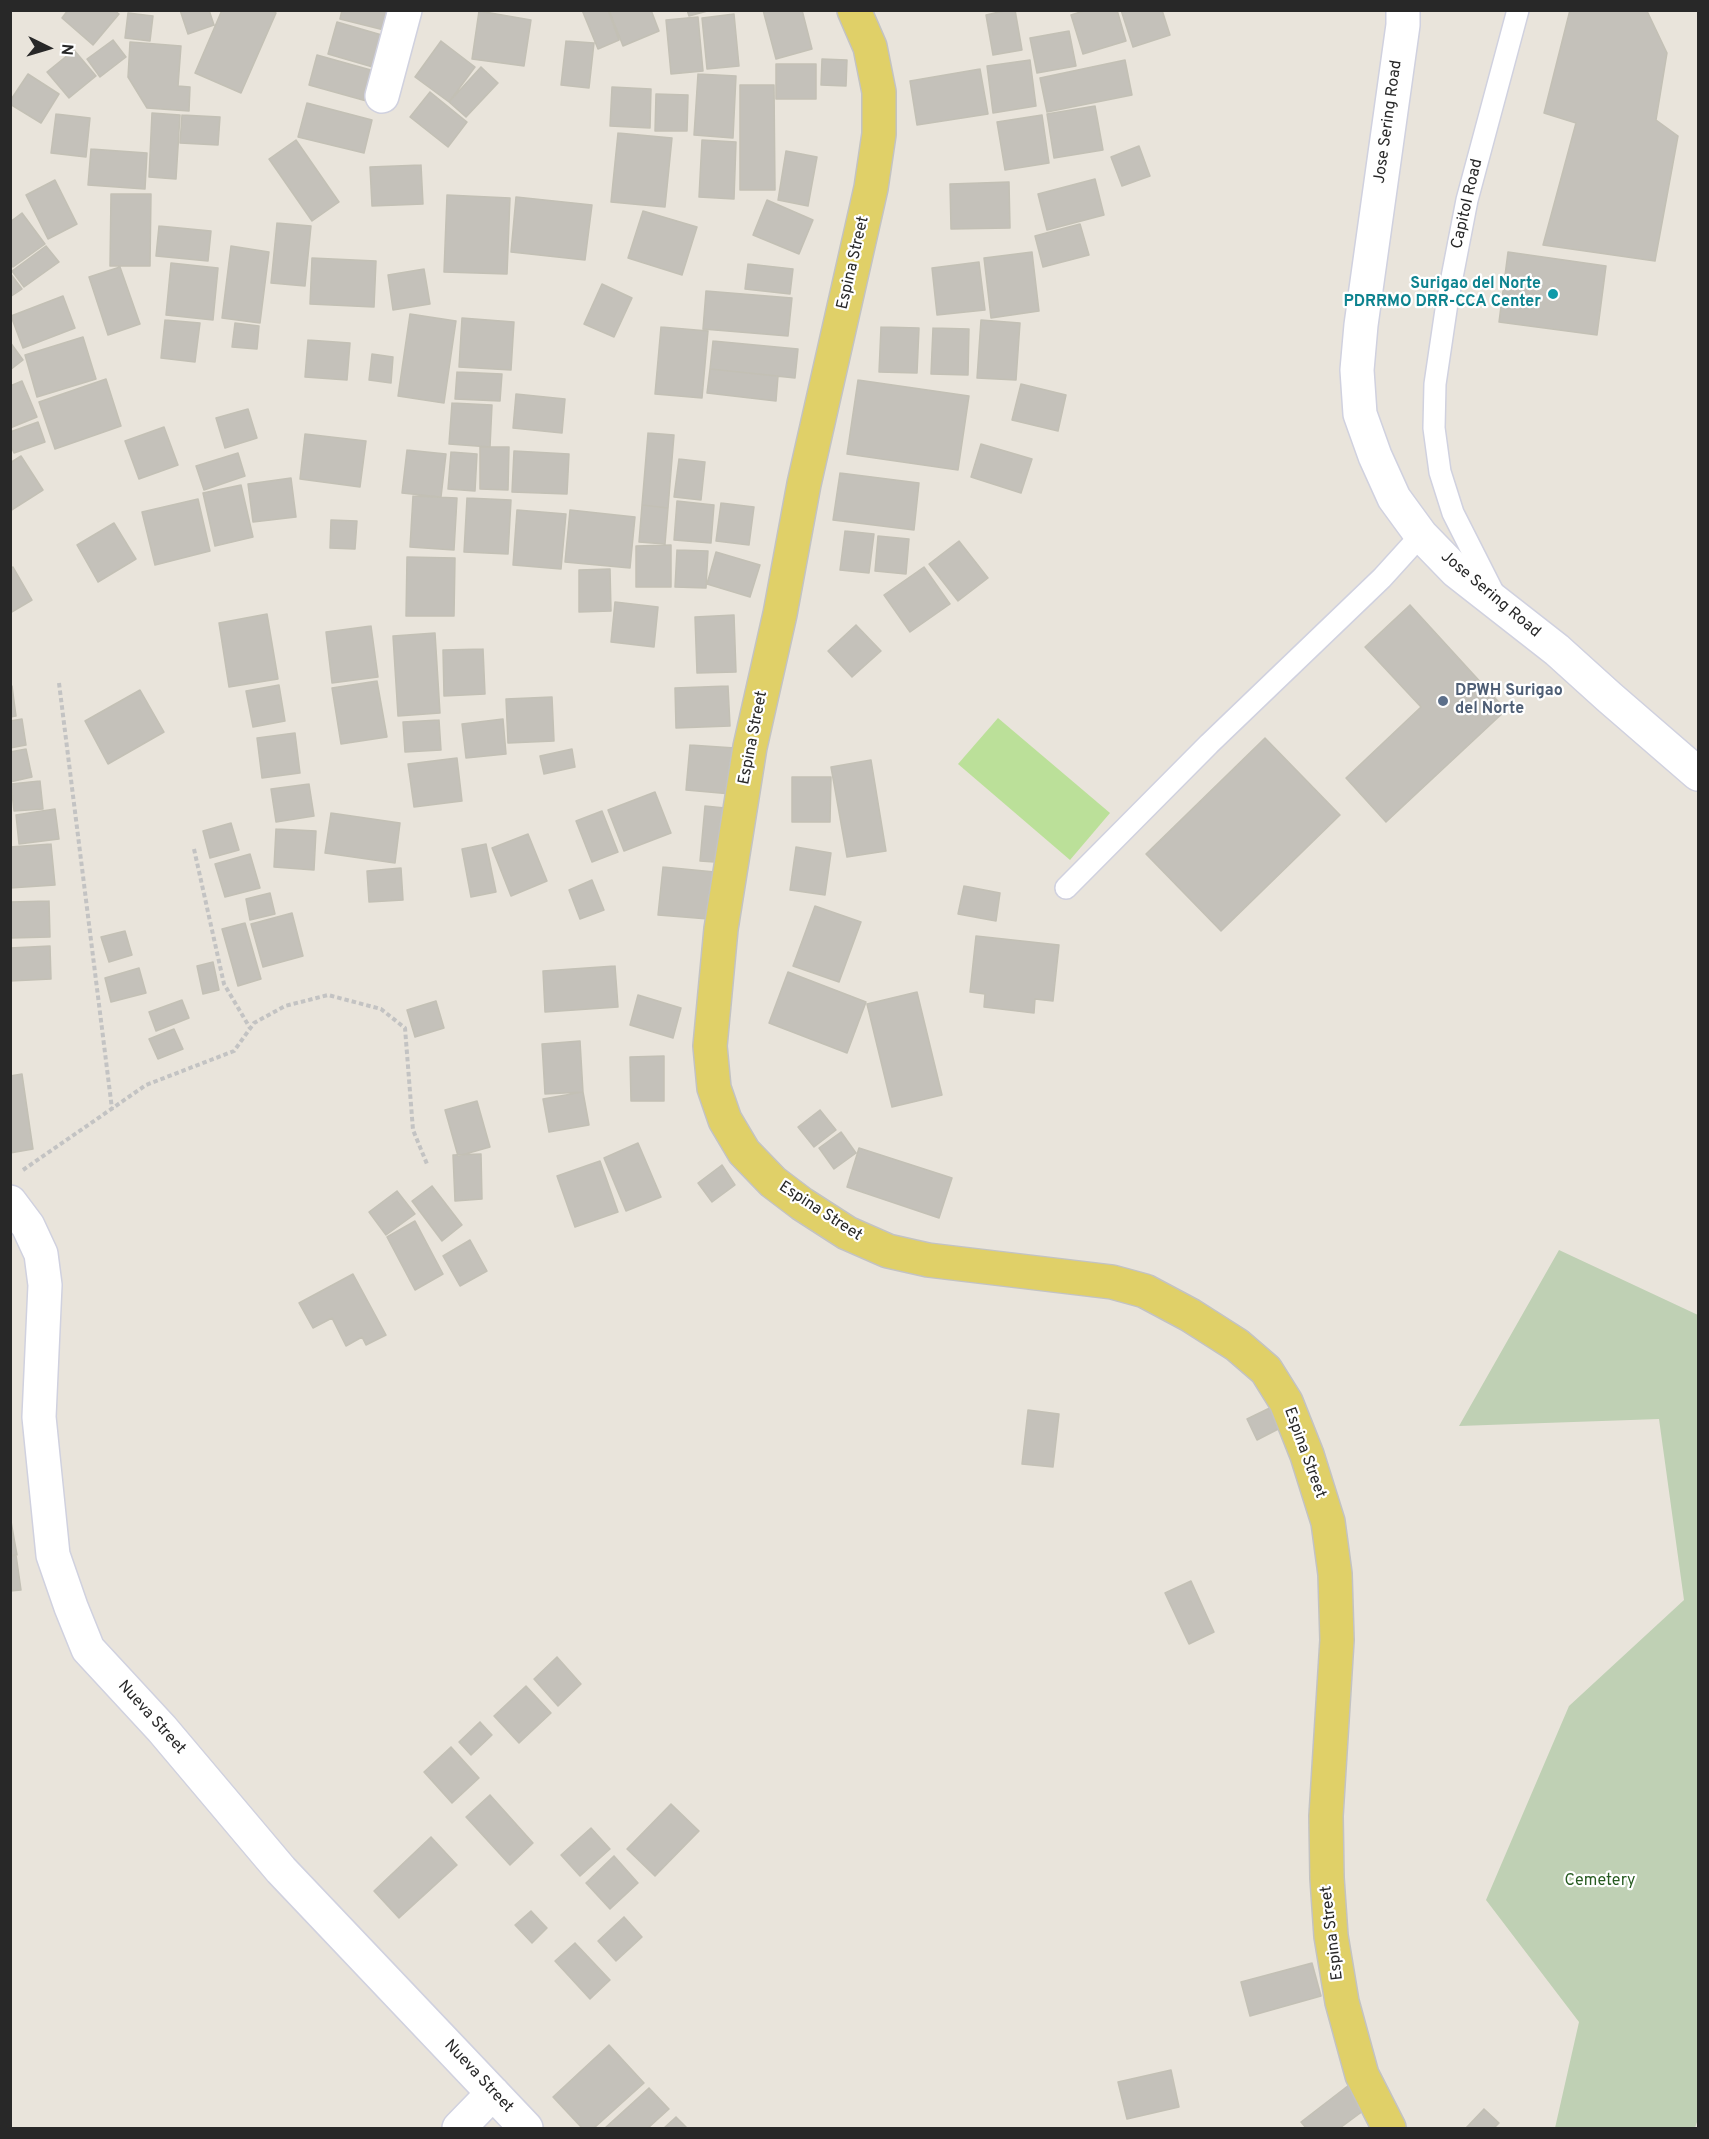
<!DOCTYPE html>
<html>
<head>
<meta charset="utf-8">
<style>
	body { margin:0 }
	#map { position:relative; width:1709px; height:2139px; overflow:hidden; background:#e9e4db; font-family:Overpass,sans-serif }
	canvas { display:block }
	.frame { position:absolute; inset:0; border:12px solid #282828; pointer-events:none }
	.north { position:absolute; left:18px; top:18px; width:60px; height:60px; -webkit-text-stroke:4px #fff; paint-order:stroke; rotate:95deg; font-size:16px; font-weight:700; line-height:24px; text-align:center; color:#282828 }
	.north::after { content:''; display:block; margin:auto; width:21px; height:27px; background:#282828; clip-path:polygon(50% 0,100% 100%,50% 72%,0 100%) }
</style>
</head>
<body>
<div id="map">
<canvas width="1709" height="2139"></canvas>
<div class="frame"></div>
<div class="north">N</div>
</div>
<script>
const ctx = document.querySelector('canvas').getContext('2d');
ctx.lineJoin = 'round';
function paint(path, color) {
  ctx.fillStyle = color;
  ctx.fill(path, 'evenodd');
}
function toPath(rows) {
  const path = new Path2D();
  for (const r of rows) {
    path.moveTo(r[0], r[1]);
    for (let i = 2; i < r.length; i += 2) path.lineTo(r[i], r[i + 1]);
  }
  return path;
}
function trace(path, color, width, dash) {
  ctx.strokeStyle = color;
  ctx.lineWidth = width;
  ctx.lineCap = dash ? 'butt' : 'round';
  ctx.setLineDash(dash || []);
  ctx.stroke(path);
}
function label(font, color, halo, rows, align = 'center') {
  ctx.font = font + ' Overpass,sans-serif';
  ctx.lineWidth = 4.5;
  ctx.setLineDash([]);
  ctx.textBaseline = 'middle';
  ctx.strokeStyle = halo;
  ctx.fillStyle = color;
  for (const [text, x, y, turn = 0] of rows) {
    ctx.save();
    ctx.translate(x, y);
    ctx.rotate((+turn || 0) * Math.PI / 180);
    ctx.textAlign = isNaN(turn) ? turn : align;
    if (halo) ctx.strokeText(text, 0, 0);
    ctx.fillText(text, 0, 0);
    ctx.restore();
  }
}
paint(toPath([
	[1559,1250,1698,1315,1698,2119,1695,2128,1555,2128,1579,2022,1486,1900,1569,1706,1684,1600,1659,1419,1459,1426]
]), '#bfd0b4');
paint(toPath([
	[998,718,1110,813,1070,860,958,764]
]), '#bbe099');
const building = toPath([
	[68,10,114,10,119,14,93,45,62,18,68,10],
	[180,10,209,10,214,25,188,34,180,10],
	[222,10,270,10,276,13,241,93,195,73,222,10],
	[342,10,397,10,392,32,340,19,342,10],
	[582,10,608,10,619,40,598,49,582,10],
	[609,10,651,10,659,31,623,46,609,10],
	[687,10,711,10,689,16,687,10],
	[763,10,802,10,812,49,776,59,763,10],
	[1008,10,1015,10,1022,50,993,55,986,15,1008,10],
	[1087,10,1117,10,1126,41,1083,54,1071,15,1087,10],
	[1121,10,1162,10,1170,35,1133,47,1121,10],
	[1570,10,1647,11,1667,53,1656,120,1678,136,1655,261,1543,245,1576,123,1544,113,1570,10],
	[479,11,531,20,524,66,472,59,479,11],
	[128,13,153,16,150,41,125,38,128,13],
	[734,14,739,66,707,69,702,18,734,14],
	[698,17,703,71,671,74,666,20,698,17],
	[337,22,392,38,383,70,328,54,337,22],
	[1069,31,1076,66,1037,73,1030,38,1069,31],
	[113,40,126,57,100,77,87,59,113,40],
	[441,41,475,67,449,102,415,77,441,41],
	[566,41,594,43,589,88,561,85,566,41],
	[130,42,181,46,178,86,190,87,189,111,147,108,128,77,130,42],
	[74,50,96,76,69,98,47,72,74,50],
	[317,55,378,72,370,102,309,85,317,55],
	[822,59,847,60,846,86,821,85,822,59],
	[1030,60,1036,106,993,113,987,66,1030,60],
	[1125,60,1132,95,1047,112,1040,78,1125,60],
	[776,64,816,64,816,99,776,99,776,64],
	[481,67,498,83,466,117,449,102,481,67],
	[980,69,988,114,917,125,910,81,980,69],
	[28,74,59,94,41,123,10,104,10,101,28,74],
	[698,74,736,76,733,138,694,135,698,74],
	[740,85,774,85,775,190,740,190,740,85],
	[612,87,651,89,650,128,610,126,612,87],
	[430,92,467,122,448,147,410,117,430,92],
	[656,94,688,95,687,131,655,131,656,94],
	[307,103,372,120,364,153,298,137,307,103],
	[1095,106,1103,150,1054,158,1047,114,1095,106],
	[152,113,180,115,176,179,149,177,152,113],
	[56,114,90,118,86,157,51,153,56,114],
	[182,115,220,117,218,145,180,143,182,115],
	[1042,115,1049,163,1005,170,997,122,1042,115],
	[618,133,672,138,665,207,611,202,618,133],
	[296,140,339,202,312,221,269,159,296,140],
	[702,140,736,142,734,199,699,197,702,140],
	[1139,146,1150,176,1122,186,1111,157,1139,146],
	[91,149,147,153,145,189,88,185,91,149],
	[786,151,817,157,808,206,778,200,786,151],
	[421,165,423,204,372,206,370,167,421,165],
	[1095,179,1104,215,1047,230,1038,194,1095,179],
	[55,180,77,224,48,239,26,195,55,180],
	[1009,182,1010,228,951,229,950,184,1009,182],
	[111,194,151,194,150,266,110,266,111,194],
	[447,195,510,198,507,274,444,272,447,195],
	[516,197,592,205,585,260,511,252,516,197],
	[767,200,813,220,799,254,753,235,767,200],
	[643,211,697,227,682,275,628,258,643,211],
	[22,213,45,244,13,267,10,264,10,222,22,213],
	[277,223,311,226,305,286,271,283,277,223],
	[1080,224,1089,255,1043,267,1035,236,1080,224],
	[159,226,211,231,208,261,156,256,159,226],
	[46,246,59,262,24,287,12,271,46,246],
	[231,246,269,252,260,323,222,318,231,246],
	[1032,252,1039,311,991,318,984,258,1032,252],
	[1508,252,1606,266,1597,335,1499,322,1508,252],
	[312,258,376,261,374,307,310,304,312,258],
	[979,262,985,310,937,315,932,268,979,262],
	[171,263,218,268,213,320,166,315,171,263],
	[748,264,793,269,790,294,745,289,748,264],
	[120,267,140,324,108,335,89,277,120,267],
	[424,269,430,304,393,310,388,275,424,269],
	[10,273,22,289,10,297,10,273],
	[602,284,632,298,614,337,584,324,602,284],
	[706,291,792,298,788,336,703,329,706,291],
	[63,296,75,328,23,348,11,316,63,296],
	[410,314,456,321,444,403,398,396,410,314],
	[462,318,514,322,511,370,459,367,462,318],
	[165,320,200,323,195,362,161,358,165,320],
	[981,320,1020,323,1016,380,977,378,981,320],
	[235,323,259,326,257,349,232,347,235,323],
	[661,327,708,331,702,398,655,394,661,327],
	[881,327,919,328,917,373,879,372,881,327],
	[933,328,969,329,968,375,931,374,933,328],
	[83,337,96,379,37,397,25,355,83,337],
	[308,340,350,343,347,380,305,377,308,340],
	[713,341,798,349,795,378,710,369,713,341],
	[10,342,23,360,10,370,10,342],
	[372,354,393,357,391,383,369,380,372,354],
	[710,369,778,376,776,401,707,393,710,369],
	[457,372,502,374,500,401,455,399,457,372],
	[106,379,121,426,55,449,39,402,106,379],
	[858,380,969,396,958,470,847,454,858,380],
	[22,381,37,417,10,428,10,386,22,381],
	[1021,384,1066,395,1058,431,1012,420,1021,384],
	[516,394,565,399,562,433,513,428,516,394],
	[452,403,492,405,490,447,449,444,452,403],
	[248,409,257,438,225,448,216,418,248,409],
	[38,422,45,442,14,453,10,444,10,432,38,422],
	[164,427,178,465,139,479,125,441,164,427],
	[648,433,674,435,668,508,642,505,648,433],
	[305,434,366,441,360,487,300,479,305,434],
	[981,444,1032,459,1021,493,971,477,981,444],
	[480,447,509,447,508,490,480,489,480,447],
	[407,450,446,454,441,497,402,493,407,450],
	[514,451,569,454,567,494,512,492,514,451],
	[451,452,477,454,475,491,448,489,451,452],
	[238,453,245,476,204,490,196,466,238,453],
	[21,456,43,490,10,511,10,463,21,456],
	[679,459,705,462,701,500,674,497,679,459],
	[840,473,919,483,914,530,833,520,840,473],
	[291,478,296,517,253,522,248,484,291,478],
	[241,485,253,537,215,546,203,493,241,485],
	[413,496,457,498,454,550,410,547,413,496],
	[467,498,511,500,508,554,464,552,467,498],
	[198,499,210,551,155,565,142,512,198,499],
	[677,501,714,505,711,543,674,540,677,501],
	[721,503,754,507,749,545,716,541,721,503],
	[642,505,668,508,665,544,639,542,642,505],
	[517,510,566,514,561,569,513,565,517,510],
	[570,510,635,517,630,568,565,562,570,510],
	[331,520,357,521,355,549,330,548,331,520],
	[114,523,136,559,98,582,77,545,114,523],
	[845,531,874,534,869,573,840,570,845,531],
	[878,536,909,539,906,574,875,571,878,536],
	[959,541,988,578,958,601,929,564,959,541],
	[671,545,671,587,636,587,636,546,671,545],
	[677,550,708,551,706,588,675,587,677,550],
	[716,552,760,565,750,597,707,584,716,552],
	[407,557,455,558,454,616,406,616,407,557],
	[13,567,32,600,10,613,10,568,13,567],
	[924,567,950,604,910,632,884,595,924,567],
	[610,569,611,611,579,612,579,570,610,569],
	[615,602,658,607,654,647,611,642,615,602],
	[1410,605,1506,710,1386,822,1346,778,1421,707,1365,647,1410,605],
	[267,614,278,679,229,687,219,623,267,614],
	[734,615,736,672,697,673,695,617,734,615],
	[856,625,881,651,852,677,828,651,856,625],
	[371,626,378,677,332,683,326,632,371,626],
	[435,633,440,713,398,716,393,636,435,633],
	[483,649,485,694,444,696,443,650,483,649],
	[377,681,387,737,341,744,332,688,377,681],
	[279,685,285,721,253,727,246,691,279,685],
	[10,686,12,686,16,716,10,717,10,686],
	[728,686,730,726,676,728,675,688,728,686],
	[140,690,164,732,108,764,85,721,140,690],
	[552,697,554,741,508,743,506,699,552,697],
	[22,719,26,745,10,748,10,721,22,719],
	[503,719,506,754,466,758,462,724,503,719],
	[439,720,441,750,405,752,403,722,439,720],
	[295,733,300,773,262,778,257,738,295,733],
	[1265,738,1340,815,1221,931,1146,854,1265,738],
	[690,745,735,748,731,794,686,790,690,745],
	[26,749,32,777,10,782,10,752,26,749],
	[572,749,575,767,544,774,540,756,572,749],
	[457,758,462,801,414,807,408,764,457,758],
	[871,760,886,851,847,857,831,767,871,760],
	[792,777,831,777,830,822,792,822,792,777],
	[40,781,43,809,14,811,11,784,40,781],
	[309,784,314,816,276,822,271,789,309,784],
	[655,792,671,833,624,851,608,810,655,792],
	[705,806,735,809,729,863,700,861,705,806],
	[55,809,59,839,19,844,16,815,55,809],
	[602,811,618,852,592,862,576,821,602,811],
	[331,813,400,823,395,863,325,853,331,813],
	[231,823,239,850,210,858,203,831,231,823],
	[276,829,316,831,314,870,274,867,276,829],
	[528,834,547,881,511,896,492,848,528,834],
	[51,844,55,885,10,888,10,847,51,844],
	[486,844,496,892,471,897,462,849,486,844],
	[796,847,831,853,825,895,790,890,796,847],
	[250,854,260,888,225,897,215,864,250,854],
	[663,867,725,873,721,920,658,915,663,867],
	[401,868,403,900,369,902,367,871,401,868],
	[592,880,604,910,580,919,569,890,592,880],
	[964,886,1000,893,996,921,958,914,964,886],
	[270,893,275,914,250,920,246,899,270,893],
	[49,901,50,937,10,938,10,902,49,901],
	[815,906,861,922,839,982,793,966,815,906],
	[292,913,303,956,263,967,251,924,292,913],
	[245,923,261,979,238,986,222,929,245,923],
	[125,931,132,955,109,962,101,937,125,931],
	[976,936,1059,945,1053,1001,1035,999,1034,1013,984,1007,985,994,970,992,976,936],
	[50,946,51,979,10,981,10,948,50,946],
	[213,962,219,990,203,994,197,966,213,962],
	[615,966,618,1007,545,1012,543,971,615,966],
	[139,968,146,993,111,1002,105,978,139,968],
	[788,972,866,1002,847,1053,769,1023,788,972],
	[917,992,942,1095,892,1107,867,1004,917,992],
	[638,995,681,1008,673,1038,630,1025,638,995],
	[182,1000,189,1018,156,1031,149,1012,182,1000],
	[436,1001,444,1028,415,1037,407,1010,436,1001],
	[174,1029,183,1049,158,1059,149,1039,174,1029],
	[580,1041,583,1092,545,1094,542,1044,580,1041],
	[664,1056,664,1101,631,1101,630,1057,664,1056],
	[22,1074,33,1149,10,1153,10,1076,22,1074],
	[583,1092,589,1125,549,1132,543,1099,583,1092],
	[477,1101,490,1147,458,1156,445,1110,477,1101],
	[820,1110,836,1130,814,1147,798,1127,820,1110],
	[841,1132,856,1153,834,1169,819,1148,841,1132],
	[638,1143,661,1197,626,1211,604,1158,638,1143],
	[859,1148,952,1178,939,1218,847,1187,859,1148],
	[481,1154,482,1199,455,1201,453,1155,481,1154],
	[600,1161,618,1212,575,1227,557,1176,600,1161],
	[722,1165,735,1185,712,1202,698,1183,722,1165],
	[432,1186,462,1225,442,1241,412,1201,432,1186],
	[397,1191,415,1214,386,1235,369,1212,397,1191],
	[415,1221,443,1274,415,1290,387,1237,415,1221],
	[470,1240,487,1271,460,1286,443,1256,470,1240],
	[353,1274,386,1335,366,1345,362,1337,346,1346,332,1318,313,1328,299,1303,353,1274],
	[1278,1404,1288,1424,1257,1440,1247,1419,1278,1404],
	[1028,1410,1059,1414,1053,1467,1022,1464,1028,1410],
	[10,1516,17,1555,10,1556,10,1516],
	[10,1555,16,1555,21,1590,10,1591,10,1555],
	[1191,1581,1214,1632,1189,1644,1165,1593,1191,1581],
	[557,1657,581,1684,558,1706,534,1679,557,1657],
	[526,1686,551,1713,519,1743,494,1716,526,1686],
	[480,1722,492,1735,471,1755,459,1742,480,1722],
	[451,1747,479,1778,452,1803,424,1772,451,1747],
	[490,1795,533,1843,510,1865,466,1817,490,1795],
	[671,1804,699,1831,655,1876,627,1849,671,1804],
	[591,1828,610,1849,580,1876,561,1855,591,1828],
	[431,1837,457,1865,399,1918,374,1891,431,1837],
	[614,1856,638,1883,610,1909,586,1883,614,1856],
	[531,1911,547,1928,532,1943,515,1925,531,1911],
	[624,1917,642,1937,616,1961,598,1941,624,1917],
	[575,1943,610,1980,590,1999,555,1961,575,1943],
	[1312,1963,1321,1996,1250,2016,1241,1982,1312,1963],
	[609,2045,644,2083,594,2128,582,2128,553,2097,609,2045],
	[1171,2070,1179,2107,1127,2119,1118,2082,1171,2070],
	[1349,2085,1367,2108,1340,2128,1306,2128,1301,2122,1349,2085],
	[649,2088,669,2109,648,2128,605,2128,649,2088],
	[1484,2109,1499,2123,1494,2128,1466,2128,1484,2109],
	[676,2117,687,2128,664,2128,676,2117]
]);
paint(building, '#c4c1ba');
trace(building, '#c3c0b5', 1.5);
const lane = toPath([
	[1495,596,1453,513,1440,472,1434,428,1435,384,1447,303,1467,200,1518,10],
	[1066,888,1209,744,1382,578,1421,535]
]);
const street = toPath([
	[382,96,405,10],
	[10,1202,28,1226,41,1254,45,1285,39,1417,53,1555,71,1607,88,1649,162,1729,281,1870,526,2128],
	[459,2128,493,2093]
]);
const secondary = toPath([
	[1403,10,1403,25,1361,325,1357,370,1360,414,1375,456,1394,498,1421,535,1456,571,1557,650,1609,697,1698,774]
]);
const primary = toPath([
	[854,10,870,47,879,92,879,134,871,188,804,484,780,614,750,747,721,929,710,1046,714,1088,725,1120,744,1152,773,1182,802,1204,847,1233,888,1251,928,1260,1112,1282,1145,1291,1190,1315,1237,1345,1266,1370,1286,1402,1307,1455,1328,1522,1335,1574,1337,1640,1326,1816,1327,1878,1331,1936,1342,2002,1362,2075,1389,2128]
]);
trace(lane, '#d0d1df', 24);
trace(street, '#d0d1df', 36);
trace(secondary, '#d0d1df', 36);
trace(primary, '#c3c3c3', 36);
trace(toPath([
	[59,683,112,1109],
	[194,849,224,984,250,1028],
	[23,1170,146,1085,234,1051,254,1023,285,1006,328,995,381,1009,405,1028,413,1130,427,1164]
]), '#c3c3c3', 4, [4.5, 3]);
trace(lane, '#fff', 21);
trace(street, '#fff', 33);
trace(secondary, '#fff', 33);
trace(primary, '#e0d068', 33);
for (const [x, y, r, color] of [
	[1553,294,6,"#0f9aa8"],
	[1443,701,6,"#5c6f8a"]
]) {
  const dot = new Path2D();
  dot.arc(x, y, r, 0, 2 * Math.PI);
  ctx.fillStyle = color;
  ctx.fill(dot);
  trace(dot, '#fff', 2);
}
label('16px', '#282828', '#fff', [
	["Jose Sering Road",1389,122,-82],
	["Capitol Road",1468,204,-77],
	["Espina Street",854,263,-77],
	["Jose Sering Road",1490,595,40],
	["Espina Street",754,738,-79],
	["Espina Street",820,1212,33],
	["Espina Street",1304,1453,70],
	["Nueva Street",151,1718,48],
	["Espina Street",1333,1933,-97],
	["Nueva Street",478,2077,47]
]);
label('bold 16px', '#0d838f', '#fff', [
	["Surigao del Norte",1541,285],
	["PDRRMO DRR-CCA Center",1541,303]
], 'right');
label('bold 16px', '#4e5e75', '#fff', [
	["DPWH Surigao",1455,692],
	["del Norte",1455,710]
], 'left');
label('16px', '#275b21', '#fff', [
	["Cemetery",1600,1882]
]);
</script>
</body>
</html>
